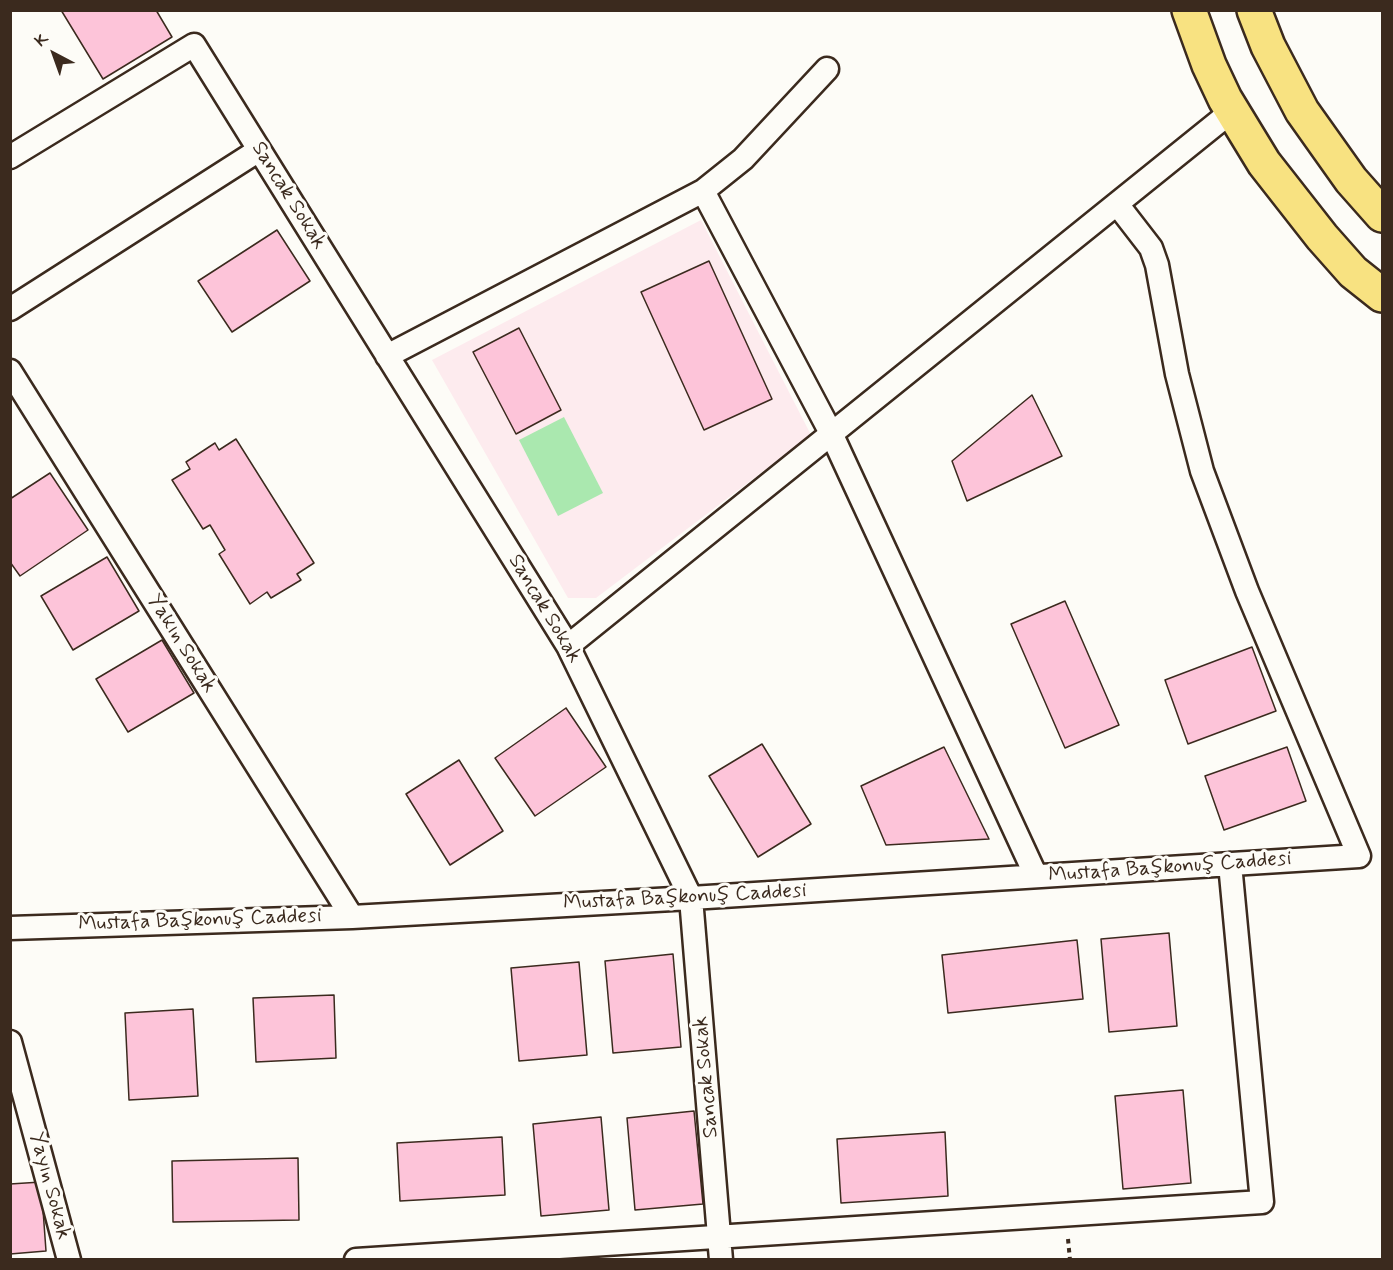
<!DOCTYPE html>
<html>
<head>
<meta charset="utf-8">
<style>
	body { margin:0 }
	#map { position:relative; width:1393px; height:1270px; overflow:hidden; background:#fdfcf7; font-family:Mynerve,sans-serif }
	canvas { display:block }
	.frame { position:absolute; inset:0; border:12px solid #3b2a1e; pointer-events:none }
	.north { position:absolute; left:24px; top:24px; width:60px; height:60px; -webkit-text-stroke:4px #fdfcf7; paint-order:stroke; rotate:319deg; font-size:16px; font-weight:700; line-height:24px; text-align:center; color:#3b2a1e }
	.north::after { content:''; display:block; margin:auto; width:21px; height:27px; background:#3b2a1e; clip-path:polygon(50% 0,100% 100%,50% 72%,0 100%) }
</style>
</head>
<body>
<div id="map">
<canvas width="1393" height="1270"></canvas>
<div class="frame"></div>
<div class="north">K</div>
</div>
<script>
const ctx = document.querySelector('canvas').getContext('2d');
ctx.lineJoin = 'round';
function paint(path, color) {
  ctx.fillStyle = color;
  ctx.fill(path, 'evenodd');
}
function toPath(rows) {
  const path = new Path2D();
  for (const r of rows) {
    path.moveTo(r[0], r[1]);
    for (let i = 2; i < r.length; i += 2) path.lineTo(r[i], r[i + 1]);
  }
  return path;
}
function trace(path, color, width, dash) {
  ctx.strokeStyle = color;
  ctx.lineWidth = width;
  ctx.lineCap = dash ? 'butt' : 'round';
  ctx.setLineDash(dash || []);
  ctx.stroke(path);
}
function label(font, color, halo, rows, align = 'center') {
  ctx.font = font + ' Mynerve,sans-serif';
  ctx.lineWidth = 6;
  ctx.setLineDash([]);
  ctx.textBaseline = 'middle';
  ctx.strokeStyle = halo;
  ctx.fillStyle = color;
  for (const [text, x, y, turn = 0] of rows) {
    ctx.save();
    ctx.translate(x, y);
    ctx.rotate((+turn || 0) * Math.PI / 180);
    ctx.textAlign = isNaN(turn) ? turn : align;
    if (halo) ctx.strokeText(text, 0, 0);
    ctx.fillText(text, 0, 0);
    ctx.restore();
  }
}
paint(toPath([
	[701,220,811,435,596,598,568,598,432,360]
]), '#fdebee');
paint(toPath([
	[564,417,603,493,558,516,519,440]
]), '#aae8af');
const building = toPath([
	[61,10,156,10,172,37,103,79,61,10],
	[277,230,310,281,232,332,198,281,277,230],
	[709,261,772,399,704,430,641,292,709,261],
	[519,328,561,410,516,434,473,352,519,328],
	[1032,395,1062,456,967,501,952,461,1032,395],
	[236,439,314,563,297,574,301,580,271,598,267,592,250,604,219,554,225,550,210,525,203,529,172,480,190,469,186,462,215,443,219,450,236,439],
	[50,473,88,530,20,576,10,562,10,499,50,473],
	[107,557,139,611,73,650,41,596,107,557],
	[1065,601,1119,725,1065,748,1011,624,1065,601],
	[162,640,194,693,128,732,96,679,162,640],
	[1252,647,1276,711,1188,744,1165,680,1252,647],
	[566,708,606,767,535,816,495,758,566,708],
	[762,744,811,824,758,857,709,776,762,744],
	[944,747,989,839,886,845,861,786,944,747],
	[1287,747,1306,801,1224,830,1205,776,1287,747],
	[459,760,503,831,450,865,406,794,459,760],
	[1169,933,1177,1026,1109,1032,1101,939,1169,933],
	[1077,940,1083,999,948,1013,942,955,1077,940],
	[673,954,681,1047,613,1053,605,961,673,954],
	[579,962,587,1055,519,1061,511,968,579,962],
	[334,995,336,1058,256,1062,253,998,334,995],
	[193,1009,198,1096,129,1100,125,1013,193,1009],
	[1183,1090,1191,1183,1123,1189,1115,1096,1183,1090],
	[694,1111,703,1204,635,1210,627,1118,694,1111],
	[601,1117,609,1210,541,1216,533,1124,601,1117],
	[945,1132,948,1196,841,1203,837,1139,945,1132],
	[502,1137,505,1195,400,1201,397,1143,502,1137],
	[298,1158,299,1220,173,1222,172,1161,298,1158],
	[41,1182,46,1251,10,1254,10,1184,41,1182]
]);
paint(building, '#fdc4d9');
trace(building, '#3b2a1e', 1.5);
const street = toPath([
	[10,157,194,45,568,646,691,898,721,1260],
	[703,191,831,433,1036,876],
	[10,309,259,150],
	[387,356,703,191,743,159,827,69],
	[10,371,352,917],
	[568,646,1232,111],
	[10,928,352,917,691,898,1359,856,1247,591,1202,471,1177,374,1157,265,1151,248,1117,204],
	[10,1042,69,1260],
	[356,1260,1262,1202,1230,864]
]);
const highway = toPath([
	[1189,10,1209,65,1225,99,1264,163,1322,237,1353,272,1382,295],
	[1254,10,1268,46,1302,111,1351,180,1382,215]
]);
trace(street, '#3b2a1e', 27);
trace(highway, '#3b2a1e', 38);
trace(toPath([
	[1068,1239,1070,1260]
]), '#3b2a1e', 4, [4.5, 4.5]);
trace(street, '#fdfcf7', 22);
trace(highway, '#f8e281', 33);
label('21px', '#3b2a1e', '#fdfcf7', [
	["Sancak Sokak",288,196,58],
	["Sancak Sokak",544,609,59],
	["Yakın Sokak",181,644,58],
	["Mustafa Başkonuş Caddesi",1170,868,-4],
	["Mustafa Başkonuş Caddesi",685,898,-3],
	["Mustafa Başkonuş Caddesi",200,921,-2],
	["Sancak Sokak",707,1077,-95],
	["Yayın Sokak",49,1186,75]
]);
</script>
</body>
</html>
